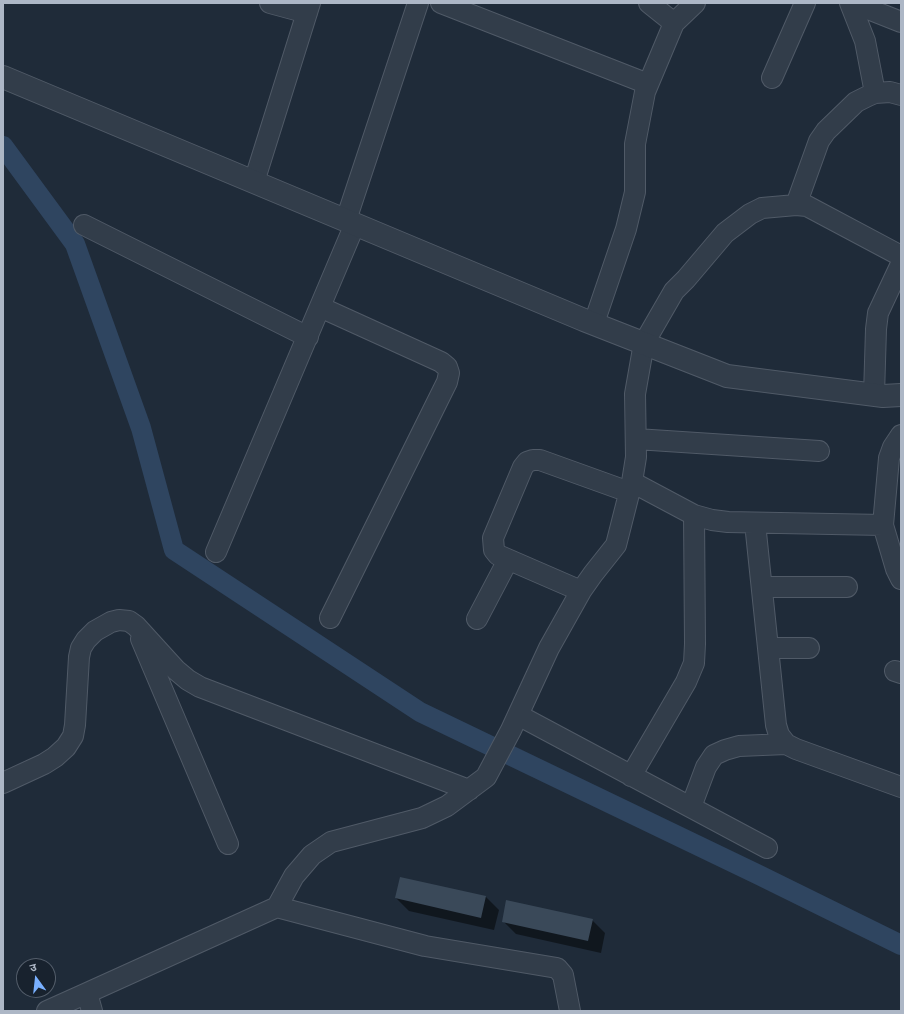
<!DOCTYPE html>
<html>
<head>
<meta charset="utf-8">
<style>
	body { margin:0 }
	#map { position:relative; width:904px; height:1014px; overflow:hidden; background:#1f2b39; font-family:Arial,"Noto Sans Devanagari",sans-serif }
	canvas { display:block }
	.frame { position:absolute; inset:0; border:4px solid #adb7c6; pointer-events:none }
	.north { position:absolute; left:16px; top:958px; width:40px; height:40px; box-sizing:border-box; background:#18222e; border:1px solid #545e6b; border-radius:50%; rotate:345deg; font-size:11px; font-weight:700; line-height:16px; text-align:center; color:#adb7c6 }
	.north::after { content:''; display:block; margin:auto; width:14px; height:18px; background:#79b0ff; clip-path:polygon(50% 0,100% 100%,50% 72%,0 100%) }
</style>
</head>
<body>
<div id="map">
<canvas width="904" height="1014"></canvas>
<div class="frame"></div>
<div class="north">उ</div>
</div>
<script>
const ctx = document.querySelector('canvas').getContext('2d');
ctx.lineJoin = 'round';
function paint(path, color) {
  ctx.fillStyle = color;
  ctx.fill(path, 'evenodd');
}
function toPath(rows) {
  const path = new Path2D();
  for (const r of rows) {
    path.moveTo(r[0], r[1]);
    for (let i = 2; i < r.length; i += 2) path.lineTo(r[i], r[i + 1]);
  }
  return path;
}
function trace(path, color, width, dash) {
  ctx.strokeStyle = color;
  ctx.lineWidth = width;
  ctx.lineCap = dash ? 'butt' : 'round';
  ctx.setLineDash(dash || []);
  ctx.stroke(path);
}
paint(toPath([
	[486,897,499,910,494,930,409,911,396,898],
	[592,920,605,933,601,953,516,934,503,921]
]), '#0007');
trace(toPath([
	[3,146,75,244,141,428,174,550,420,712,759,875,901,945]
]), '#2f4560', 20);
paint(toPath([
	[400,877,486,896,481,918,395,898],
	[506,900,593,919,588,941,502,922]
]), '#3a4959');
const minor = toPath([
	[270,3,307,13],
	[441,3,648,84],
	[649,3,674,23],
	[850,3,865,41,875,93],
	[853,3,901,22],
	[772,78,805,3],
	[254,182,310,3],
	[796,205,819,141,826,131,856,102,868,96,875,93,890,92,901,95],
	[346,220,418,3],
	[84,225,308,337],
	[320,307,441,362,447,367,449,373,447,382,330,618],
	[594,323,626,229,635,192,635,144,645,92,674,23,695,3],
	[874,395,876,329,878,313,901,264],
	[636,439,819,451],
	[632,482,694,515,712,520,728,522,883,525,889,458,893,447,901,435],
	[755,523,776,725,779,735,786,744,796,749,901,787],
	[883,525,896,569,901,579],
	[216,552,355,224],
	[762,587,847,587],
	[581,591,498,555,494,550,493,538,523,467,527,462,533,460,540,460,629,492],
	[477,619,508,560],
	[141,639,228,844],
	[768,648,809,648],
	[895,671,901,673],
	[518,715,767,848],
	[631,776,686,682,694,663,695,644,694,515],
	[3,783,44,764,55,757,66,747,73,736,75,725,79,657,81,648,86,640,95,631,111,622,119,620,129,621,136,626,176,670,188,680,200,687,469,790],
	[691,807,706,767,714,755,725,750,739,746,786,744],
	[277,907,425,946,557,968,563,975,570,1011],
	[47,1011,87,993],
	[92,1011,87,993,277,907,294,876,312,855,331,842,422,818,447,806,486,777,511,730,549,648,581,591,593,574,616,545,632,482,636,457,635,394,644,343,674,291,686,279,725,233,750,214,762,208,796,205,807,206,901,256]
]);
const tertiary = toPath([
	[3,77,584,320,727,376,883,396,901,395]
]);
trace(minor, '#505a67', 22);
trace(tertiary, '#505a67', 24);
trace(minor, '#323d4a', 20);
trace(tertiary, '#323d4a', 22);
</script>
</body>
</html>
